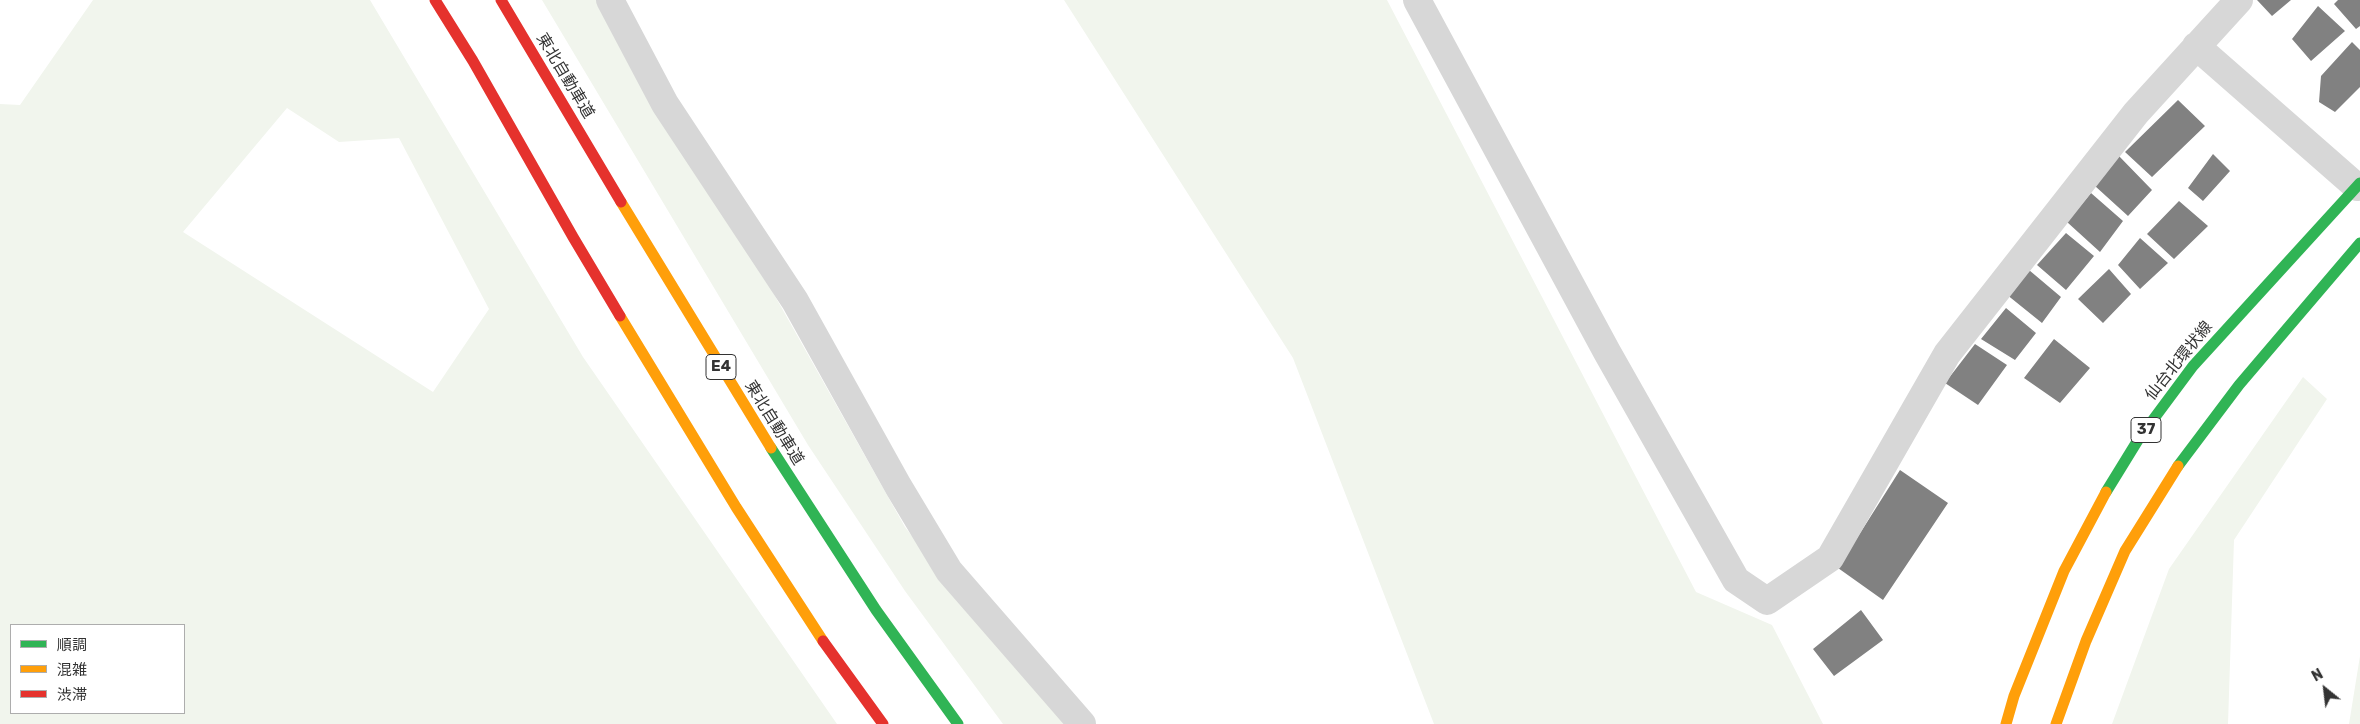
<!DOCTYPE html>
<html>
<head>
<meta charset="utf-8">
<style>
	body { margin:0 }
	#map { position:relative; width:2360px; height:724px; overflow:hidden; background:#fff; font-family:Rubik,"Noto Sans JP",sans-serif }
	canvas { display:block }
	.legend { position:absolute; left:10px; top:624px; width:175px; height:90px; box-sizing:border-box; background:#fff; border:1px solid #adadad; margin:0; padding:6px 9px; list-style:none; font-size:15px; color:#333 }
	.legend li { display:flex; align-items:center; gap:10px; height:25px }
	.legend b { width:25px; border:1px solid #adadad }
	.north { position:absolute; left:2300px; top:664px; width:50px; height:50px; -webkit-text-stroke:4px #fff; paint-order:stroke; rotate:331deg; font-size:14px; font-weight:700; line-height:20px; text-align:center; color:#333 }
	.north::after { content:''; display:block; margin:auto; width:18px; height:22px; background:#333; clip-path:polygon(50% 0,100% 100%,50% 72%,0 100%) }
</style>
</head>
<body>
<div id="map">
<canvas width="2360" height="724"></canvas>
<ul class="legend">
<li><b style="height:6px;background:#30b455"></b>順調</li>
<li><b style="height:6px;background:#ff9f0a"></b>混雑</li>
<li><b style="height:6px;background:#e5322d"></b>渋滞</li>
</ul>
<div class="north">N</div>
</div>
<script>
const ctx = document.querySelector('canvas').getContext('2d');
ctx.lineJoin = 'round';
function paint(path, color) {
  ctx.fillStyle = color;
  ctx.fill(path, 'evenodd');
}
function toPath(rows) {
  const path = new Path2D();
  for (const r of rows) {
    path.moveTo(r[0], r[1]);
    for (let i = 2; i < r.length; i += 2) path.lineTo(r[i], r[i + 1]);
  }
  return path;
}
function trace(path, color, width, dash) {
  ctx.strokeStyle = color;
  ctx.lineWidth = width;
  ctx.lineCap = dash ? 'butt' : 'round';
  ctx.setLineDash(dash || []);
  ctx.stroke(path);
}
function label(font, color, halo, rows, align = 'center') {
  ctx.font = font + ' Rubik,"Noto Sans JP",sans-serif';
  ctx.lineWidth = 5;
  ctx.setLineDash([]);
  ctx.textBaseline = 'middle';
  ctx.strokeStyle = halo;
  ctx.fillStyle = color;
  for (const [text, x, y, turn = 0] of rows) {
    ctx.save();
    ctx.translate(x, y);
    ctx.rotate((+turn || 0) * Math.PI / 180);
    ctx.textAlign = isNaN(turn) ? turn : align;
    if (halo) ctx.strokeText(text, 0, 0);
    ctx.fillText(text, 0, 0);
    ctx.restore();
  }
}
paint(toPath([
	[93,0,370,0,583,357,837,724,0,724,0,104,20,105],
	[287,108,339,142,399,138,489,309,433,392,183,232],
	[11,625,184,625,184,713,11,713],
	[542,0,596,0,753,257,905,527,946,580,1068,724,1003,724,905,591,808,445],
	[1064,0,1387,0,1696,592,1772,625,1823,724,1434,724,1293,358],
	[2303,377,2327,399,2234,540,2228,724,2112,724,2169,569],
	[2360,656,2360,724,2349,724]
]), '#f1f5ed');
paint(toPath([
	[2257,0,2291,0,2272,16],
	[2338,0,2360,0,2360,26,2356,29,2334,4],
	[2318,6,2345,31,2311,61,2292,39],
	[2352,42,2360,50,2360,87,2335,112,2319,102,2321,76],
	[2178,100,2205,126,2152,177,2125,152],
	[2213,154,2230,171,2203,201,2188,188],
	[2118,155,2152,190,2128,216,2095,186],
	[2091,193,2123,221,2100,252,2067,222],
	[2179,201,2208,226,2174,259,2147,234],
	[2066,233,2094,256,2066,290,2037,265],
	[2140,238,2168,263,2140,289,2118,265],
	[2109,269,2131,294,2103,323,2078,299],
	[2029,270,2061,297,2042,323,2006,294],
	[2006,308,2036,333,2015,360,1981,339],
	[2054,339,2090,368,2060,403,2024,378],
	[1975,344,2007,365,1978,405,1945,383],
	[1900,470,1948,503,1883,600,1838,568],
	[1861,610,1883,640,1834,676,1813,649]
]), '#818181');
trace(toPath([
	[610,0,665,104,795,301,898,486,949,571,1082,724],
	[1417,0,1607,352,1736,580,1767,601,1830,558,1947,354,2136,113,2239,0],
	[2196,46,2357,187]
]), '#d7d7d7', 28);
trace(toPath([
	[771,448,876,610,958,724],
	[2178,466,2239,385,2360,243],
	[2106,492,2138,440,2193,366,2360,183]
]), '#30b455', 11);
trace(toPath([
	[621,202,771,448],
	[620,316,736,507,823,641],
	[2006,724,2014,696,2064,571,2106,492],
	[2056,724,2086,641,2125,551,2178,466]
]), '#ff9f0a', 11);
trace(toPath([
	[435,0,473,61,573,237,620,316],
	[501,0,621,202],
	[823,641,883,724]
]), '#e5322d', 11);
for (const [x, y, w] of [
	[721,367,30],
	[2146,430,30]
]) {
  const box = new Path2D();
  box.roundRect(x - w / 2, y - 12.5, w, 25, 4);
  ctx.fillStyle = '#fff';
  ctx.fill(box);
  trace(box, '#333', 1);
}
label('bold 15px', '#333', null, [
	["E4",721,367],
	["37",2146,430]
]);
label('16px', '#333', '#fff', [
	["東北自動車道",565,76,59],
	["仙台北環状線",2179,361,-51],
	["東北自動車道",774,423,58]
]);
</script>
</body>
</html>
